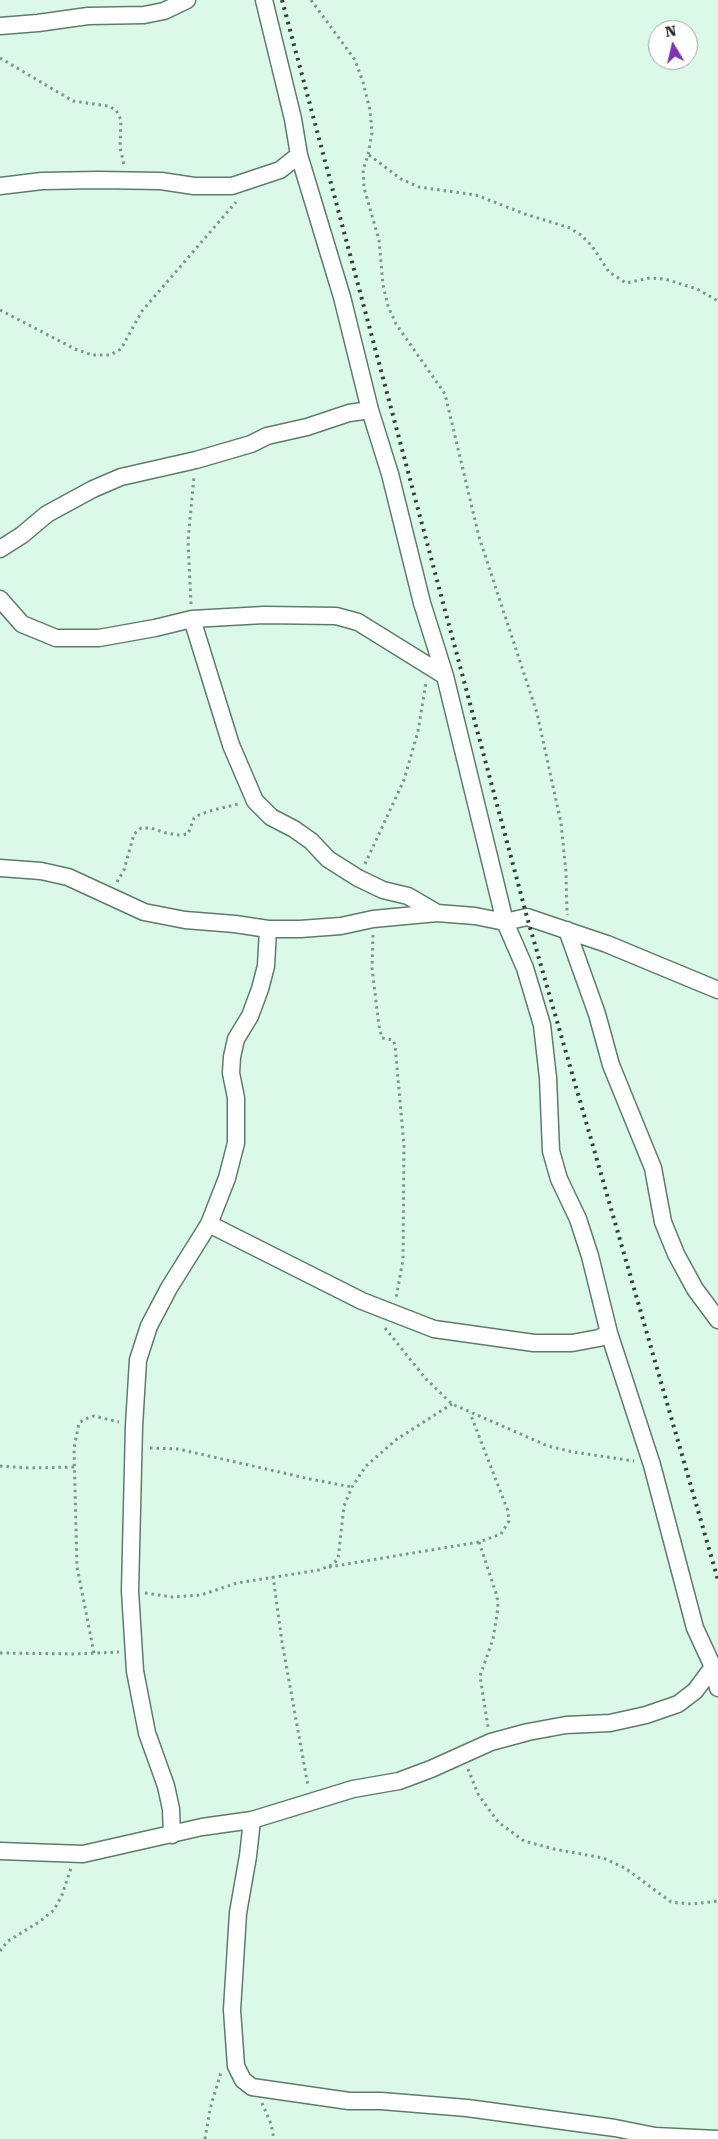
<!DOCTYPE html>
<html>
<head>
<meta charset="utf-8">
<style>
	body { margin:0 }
	#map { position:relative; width:718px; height:2139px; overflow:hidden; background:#dbf9e8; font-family:"Roboto Serif",serif }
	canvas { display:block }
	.north { position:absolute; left:648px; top:20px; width:50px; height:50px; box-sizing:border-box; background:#fff; border:1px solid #a3a7a5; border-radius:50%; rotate:351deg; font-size:14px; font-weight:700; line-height:20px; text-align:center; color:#19241e }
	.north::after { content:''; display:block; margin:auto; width:18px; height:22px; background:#7d35a8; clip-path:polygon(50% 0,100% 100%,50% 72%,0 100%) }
</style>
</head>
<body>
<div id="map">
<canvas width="718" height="2139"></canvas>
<div class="north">N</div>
</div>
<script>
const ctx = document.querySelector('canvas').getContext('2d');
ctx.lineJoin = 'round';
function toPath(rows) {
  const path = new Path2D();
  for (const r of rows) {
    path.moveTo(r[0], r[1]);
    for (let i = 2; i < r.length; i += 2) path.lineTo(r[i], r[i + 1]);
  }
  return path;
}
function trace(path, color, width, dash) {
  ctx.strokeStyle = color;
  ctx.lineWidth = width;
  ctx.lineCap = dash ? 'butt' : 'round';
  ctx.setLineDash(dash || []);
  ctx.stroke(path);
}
const street = toPath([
	[264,0,293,119,299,155,342,297,370,410,390,474,422,603,445,676,505,922,525,968,542,1025,548,1078,551,1151,559,1179,578,1219,590,1256,609,1333,652,1465,695,1628,713,1667,718,1688],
	[0,26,38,23,88,16,144,15,164,11,187,0],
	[0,186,42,181,98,180,161,181,194,186,232,186,280,170,299,155],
	[0,549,22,535,47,514,93,489,121,477,196,460,251,444,267,436,307,427,349,413,370,410],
	[0,599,22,624,56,638,99,638,155,628,192,619,264,615,336,616,358,622,445,676],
	[192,619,231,745,255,801,271,817,294,829,311,841,328,859,358,878,383,890,408,896,437,913],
	[0,868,41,871,68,877,144,912,185,920,235,924,268,929,300,929,341,926,373,919,437,913,475,916,505,922,527,917,607,944,718,990],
	[567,930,597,1014,611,1065,653,1168,663,1222,676,1254,695,1289,718,1320],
	[209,1224,362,1301,434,1329,534,1343,572,1343,599,1338,609,1333],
	[252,1820,248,1856,238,1913,232,2010,236,2066,243,2080,252,2087,349,2101,381,2101,467,2108,615,2128,655,2136,717,2139],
	[172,1835,171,1809,166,1786,147,1733,135,1671,130,1591,134,1426,138,1360,149,1326,169,1288,209,1224,227,1178,236,1143,236,1098,231,1073,232,1057,236,1039,250,1016,260,989,266,966,268,929],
	[0,1851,83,1854,202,1827,252,1820,353,1789,399,1781,431,1769,491,1742,528,1732,566,1725,610,1723,646,1715,678,1704,695,1691,713,1667]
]);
trace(street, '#607b6c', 19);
trace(toPath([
	[311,0,355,60,363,82,370,110,372,133,368,155,363,170,364,188,379,240,383,285,388,306,396,324,445,394,479,537,537,713,561,823,566,872,567,915],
	[0,58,73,101,108,106,116,110,121,120,120,147,124,165],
	[369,155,401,179,419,187,476,195,525,214,570,228,581,235,592,246,609,272,626,283,650,278,665,279,697,289,718,301],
	[0,310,75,349,92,355,110,355,121,349,142,311,236,202],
	[191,604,188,541,194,476],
	[365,864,404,780,418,731,426,682],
	[117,882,124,870,134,834,141,828,151,828,166,833,179,835,188,834,194,818,199,815,213,810,239,804],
	[373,935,372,968,379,1026,382,1038,393,1040,395,1045,404,1146,403,1260,396,1298],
	[385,1328,426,1379,452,1404,548,1446,573,1452,634,1461],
	[150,1448,178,1449,310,1479,352,1487],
	[0,1466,29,1468,74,1467],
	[479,1542,497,1596,498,1608,493,1639,480,1676,488,1727],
	[329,1567,479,1542,501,1534,509,1521,508,1511,470,1413],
	[273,1576,282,1642,308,1786],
	[145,1593,172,1597,201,1595,237,1583,319,1570,332,1565,338,1559,344,1506,352,1487,366,1466,397,1439,452,1404],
	[0,1653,75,1654,119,1652],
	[94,1653,77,1567,74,1448,79,1423,85,1419,94,1416,119,1422],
	[468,1769,478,1794,498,1822,524,1841,554,1849,603,1858,625,1868,671,1902,692,1904,718,1901],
	[0,1951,8,1941,39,1922,54,1910,62,1895,71,1868],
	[262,2103,271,2124,274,2139],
	[205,2139,210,2109,221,2072]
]), '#80968a', 3, [2.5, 4]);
trace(street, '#fff', 16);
trace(toPath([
	[282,0,527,917,718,1580]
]), '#313f37', 4, [2.5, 5]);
</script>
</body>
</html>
